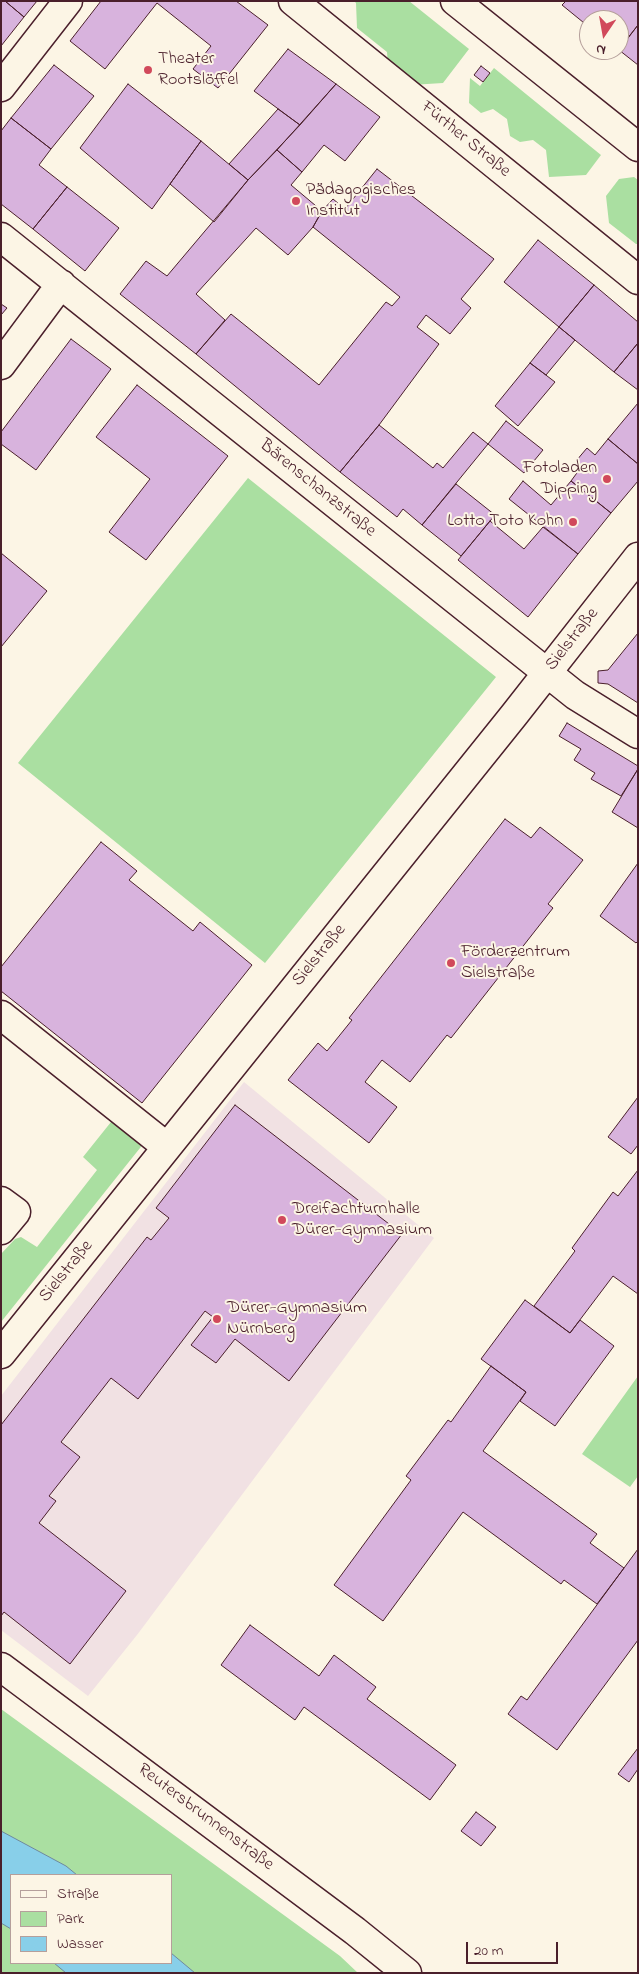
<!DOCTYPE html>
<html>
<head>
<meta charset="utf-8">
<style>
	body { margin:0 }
	#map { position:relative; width:639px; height:1974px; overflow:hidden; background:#fcf5e5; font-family:"Indie Flower",sans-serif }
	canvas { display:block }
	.frame { position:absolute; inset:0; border:2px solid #4a1f2b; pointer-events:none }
	.legend { position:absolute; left:10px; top:1874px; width:162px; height:90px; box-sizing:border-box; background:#fcf5e5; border:1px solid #b59f9b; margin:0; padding:6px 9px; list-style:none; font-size:15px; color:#4a1f2b }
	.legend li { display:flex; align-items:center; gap:10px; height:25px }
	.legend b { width:25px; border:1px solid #b59f9b }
	.north { position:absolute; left:579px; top:10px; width:50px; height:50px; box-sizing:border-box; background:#fcf5e5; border:1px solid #b59f9b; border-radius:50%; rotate:192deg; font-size:14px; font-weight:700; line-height:20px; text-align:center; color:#4a1f2b }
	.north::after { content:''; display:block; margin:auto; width:18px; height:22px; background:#d1495b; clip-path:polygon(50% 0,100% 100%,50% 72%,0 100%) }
	.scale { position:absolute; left:466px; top:1942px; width:92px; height:22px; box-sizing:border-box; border:2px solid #4a1f2b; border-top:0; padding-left:6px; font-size:15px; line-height:18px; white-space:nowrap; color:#4a1f2b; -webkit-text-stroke:4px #fcf5e5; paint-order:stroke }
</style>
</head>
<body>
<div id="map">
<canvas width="639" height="1974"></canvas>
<div class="frame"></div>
<ul class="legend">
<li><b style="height:6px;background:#fcf5e5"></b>Straße</li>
<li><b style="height:14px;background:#aadfa1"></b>Park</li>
<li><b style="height:14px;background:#88cfe9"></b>Wasser</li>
</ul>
<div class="north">N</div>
<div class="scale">20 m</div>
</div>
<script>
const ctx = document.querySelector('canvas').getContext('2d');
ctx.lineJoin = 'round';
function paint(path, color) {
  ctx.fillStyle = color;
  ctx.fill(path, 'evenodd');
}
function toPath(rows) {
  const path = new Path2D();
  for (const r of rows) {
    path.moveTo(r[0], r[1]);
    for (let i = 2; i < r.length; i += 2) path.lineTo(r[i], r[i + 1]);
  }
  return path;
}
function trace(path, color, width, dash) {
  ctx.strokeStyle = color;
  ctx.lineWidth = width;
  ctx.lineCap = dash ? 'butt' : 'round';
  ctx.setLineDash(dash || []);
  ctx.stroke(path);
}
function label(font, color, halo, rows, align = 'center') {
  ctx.font = font + ' "Indie Flower",sans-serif';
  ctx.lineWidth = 4;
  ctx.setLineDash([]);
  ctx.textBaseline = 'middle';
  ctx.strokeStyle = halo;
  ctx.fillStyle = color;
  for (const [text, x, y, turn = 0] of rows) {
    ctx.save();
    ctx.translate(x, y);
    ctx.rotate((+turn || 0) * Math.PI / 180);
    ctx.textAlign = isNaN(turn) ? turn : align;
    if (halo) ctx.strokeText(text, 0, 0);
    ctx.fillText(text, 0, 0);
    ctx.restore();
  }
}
paint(toPath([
	[244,1082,434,1238,137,1635,88,1696,1,1630,1,1396]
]), '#f1e1e3');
paint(toPath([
	[354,1,409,1,469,49,443,83,411,85,388,67,387,52,357,28,356,3],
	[494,68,601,155,586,175,549,177,546,150,533,140,520,142,510,136,507,119,493,109,481,113,469,103,470,78,480,86],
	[634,177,638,180,638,244,636,244,609,223,606,196,619,179],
	[248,478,496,677,265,963,18,763],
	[111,1122,118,1123,144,1143,1,1322,1,1254,15,1239,21,1237,37,1247,97,1170,83,1157],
	[638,1376,638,1476,630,1487,582,1454],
	[1,1709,340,1956,358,1973,1,1973],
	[11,1875,171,1875,171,1963,11,1963]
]), '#aadfa1');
const water = toPath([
	[1,1831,66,1866,77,1875,11,1875,11,1929,1,1923,1,1831],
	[171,1953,195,1973,66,1973,54,1963,171,1963,171,1953]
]);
paint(water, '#88cfe9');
trace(water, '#6f899d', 1);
const building = toPath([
	[1,1,5,1,24,17,1,46,1,1],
	[5,1,37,1,24,17,5,1],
	[101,1,236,1,268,25,218,88,193,69,211,46,157,3,105,69,70,41,101,1],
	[566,1,638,1,638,25,619,49,619,20,589,20,589,27,562,5,566,1],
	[638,25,638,65,619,50,638,25],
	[288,49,336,84,300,125,254,91,288,49],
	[54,65,94,96,51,149,11,118,54,65],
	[481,66,490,73,483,82,474,75,481,66],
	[128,84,201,141,152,209,80,148,128,84],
	[336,84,380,117,345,161,324,145,302,172,277,150,336,84],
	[278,109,300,125,248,180,229,164,278,109],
	[11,118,51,149,39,165,67,187,33,229,1,204,1,131,11,118],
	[201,141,248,180,214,222,170,184,201,141],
	[277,150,302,172,291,185,322,211,313,227,288,255,256,228,196,294,225,320,196,354,120,294,146,261,167,276,248,180,277,150],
	[377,169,494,259,461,299,471,308,450,334,426,315,417,327,439,344,379,425,340,472,196,354,231,314,319,385,386,302,392,306,400,297,313,227,322,211,333,199,345,209,377,169],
	[67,187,119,228,85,271,33,229,67,187],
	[538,240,594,285,559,327,504,282,538,240],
	[594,285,638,322,638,343,614,372,559,327,594,285],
	[1,304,7,308,1,315,1,304],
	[559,327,575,340,546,375,530,363,559,327],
	[71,339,111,369,36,470,1,444,1,432,71,339],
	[638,343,638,390,614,372,638,343],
	[530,363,555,382,518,426,495,406,530,363],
	[137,385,228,456,146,560,109,532,150,479,96,437,137,385],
	[638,403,638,464,608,439,638,403],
	[506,421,543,450,524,473,488,444,506,421],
	[379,425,433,468,437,463,443,468,473,432,488,444,422,525,403,509,397,517,340,472,379,425],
	[608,439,638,464,638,481,611,513,571,481,582,466,576,461,587,448,595,455,608,439],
	[523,481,551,505,571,481,611,513,578,554,509,499,523,481],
	[456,484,495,515,461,556,422,525,456,484],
	[490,521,524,549,543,527,578,554,528,617,458,560,490,521],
	[1,553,47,591,1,647,1,553],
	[638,633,638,703,608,684,598,683,598,671,608,670,638,633],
	[567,723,638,766,638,769,621,796,591,779,595,773,574,760,581,749,559,736,567,723],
	[638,769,638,828,612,812,638,769],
	[505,819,531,838,540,827,583,860,548,904,553,908,451,1038,447,1035,410,1082,382,1060,365,1082,397,1107,369,1143,288,1080,318,1043,327,1051,352,1020,349,1018,505,819],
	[101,842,137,871,129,880,193,931,200,922,252,965,142,1103,1,991,1,967,101,842],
	[638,863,638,941,636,943,600,916,638,863],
	[638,1097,638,1145,631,1154,608,1137,638,1097],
	[235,1105,402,1234,289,1381,235,1339,216,1363,191,1345,213,1317,205,1311,138,1399,111,1378,61,1442,80,1457,49,1496,56,1501,39,1523,126,1591,70,1664,4,1612,1,1616,1,1425,147,1237,151,1240,169,1218,156,1208,235,1105],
	[638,1170,638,1294,613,1276,570,1333,534,1306,575,1251,572,1248,613,1192,618,1196,638,1170],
	[525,1300,570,1333,580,1320,614,1346,555,1426,520,1401,526,1392,481,1359,525,1300],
	[491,1366,526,1392,483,1451,597,1534,590,1543,624,1568,597,1604,564,1580,561,1584,463,1512,383,1621,334,1585,411,1480,406,1476,448,1420,451,1422,491,1366],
	[638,1549,638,1640,557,1750,508,1714,521,1696,527,1700,638,1549],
	[250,1625,319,1676,334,1655,376,1687,367,1699,456,1765,430,1800,304,1707,295,1720,221,1665,250,1625],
	[638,1748,638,1769,629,1782,618,1774,638,1748],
	[476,1812,496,1827,481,1846,461,1831,476,1812]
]);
paint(building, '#d8b3dd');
trace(building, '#4a1f2b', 1);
const minor = toPath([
	[293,1,638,280],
	[1,87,68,1],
	[1,237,575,695,638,734],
	[1,365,61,284],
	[1,1015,167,1147],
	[1,1201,16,1212,1,1230],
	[1,1354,514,715,638,557],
	[1,1667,355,1931,407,1973]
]);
const major = toPath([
	[455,1,638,147]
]);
trace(minor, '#4a1f2b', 31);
trace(major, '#4a1f2b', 31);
trace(minor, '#fcf5e5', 28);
trace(major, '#fcf5e5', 28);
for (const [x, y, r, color] of [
	[148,70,5,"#d1495b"],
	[296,201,5,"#d1495b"],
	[607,479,5,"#d1495b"],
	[573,522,5,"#d1495b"],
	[451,963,5,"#d1495b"],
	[282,1220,5,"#d1495b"],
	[217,1319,5,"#d1495b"]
]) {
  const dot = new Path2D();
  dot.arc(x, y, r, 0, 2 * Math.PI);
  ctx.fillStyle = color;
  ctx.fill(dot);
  trace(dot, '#fcf5e5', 2);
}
label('18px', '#4a1f2b', '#fcf5e5', [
	["Theater",158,60],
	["Rootslöffel",158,81],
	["Pädagogisches",306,191],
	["Institut",306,212],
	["Fotoladen",597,469,"right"],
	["Dipping",597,490,"right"],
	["Lotto Toto Kohn",563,522,"right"],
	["Förderzentrum",461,953],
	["Sielstraße",461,974],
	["Dreifachturnhalle",292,1210],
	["Dürer-Gymnasium",292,1231],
	["Dürer-Gymnasium",227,1309],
	["Nürnberg",227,1330]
], 'left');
label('18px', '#4a1f2b', '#fcf5e5', [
	["Fürther Straße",465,140,39],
	["Bärenschanzstraße",317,489,39],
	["Sielstraße",573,640,-52],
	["Sielstraße",320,956,-51],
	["Sielstraße",67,1272,-51],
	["Reutersbrunnenstraße",205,1818,37]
]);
</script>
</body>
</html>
